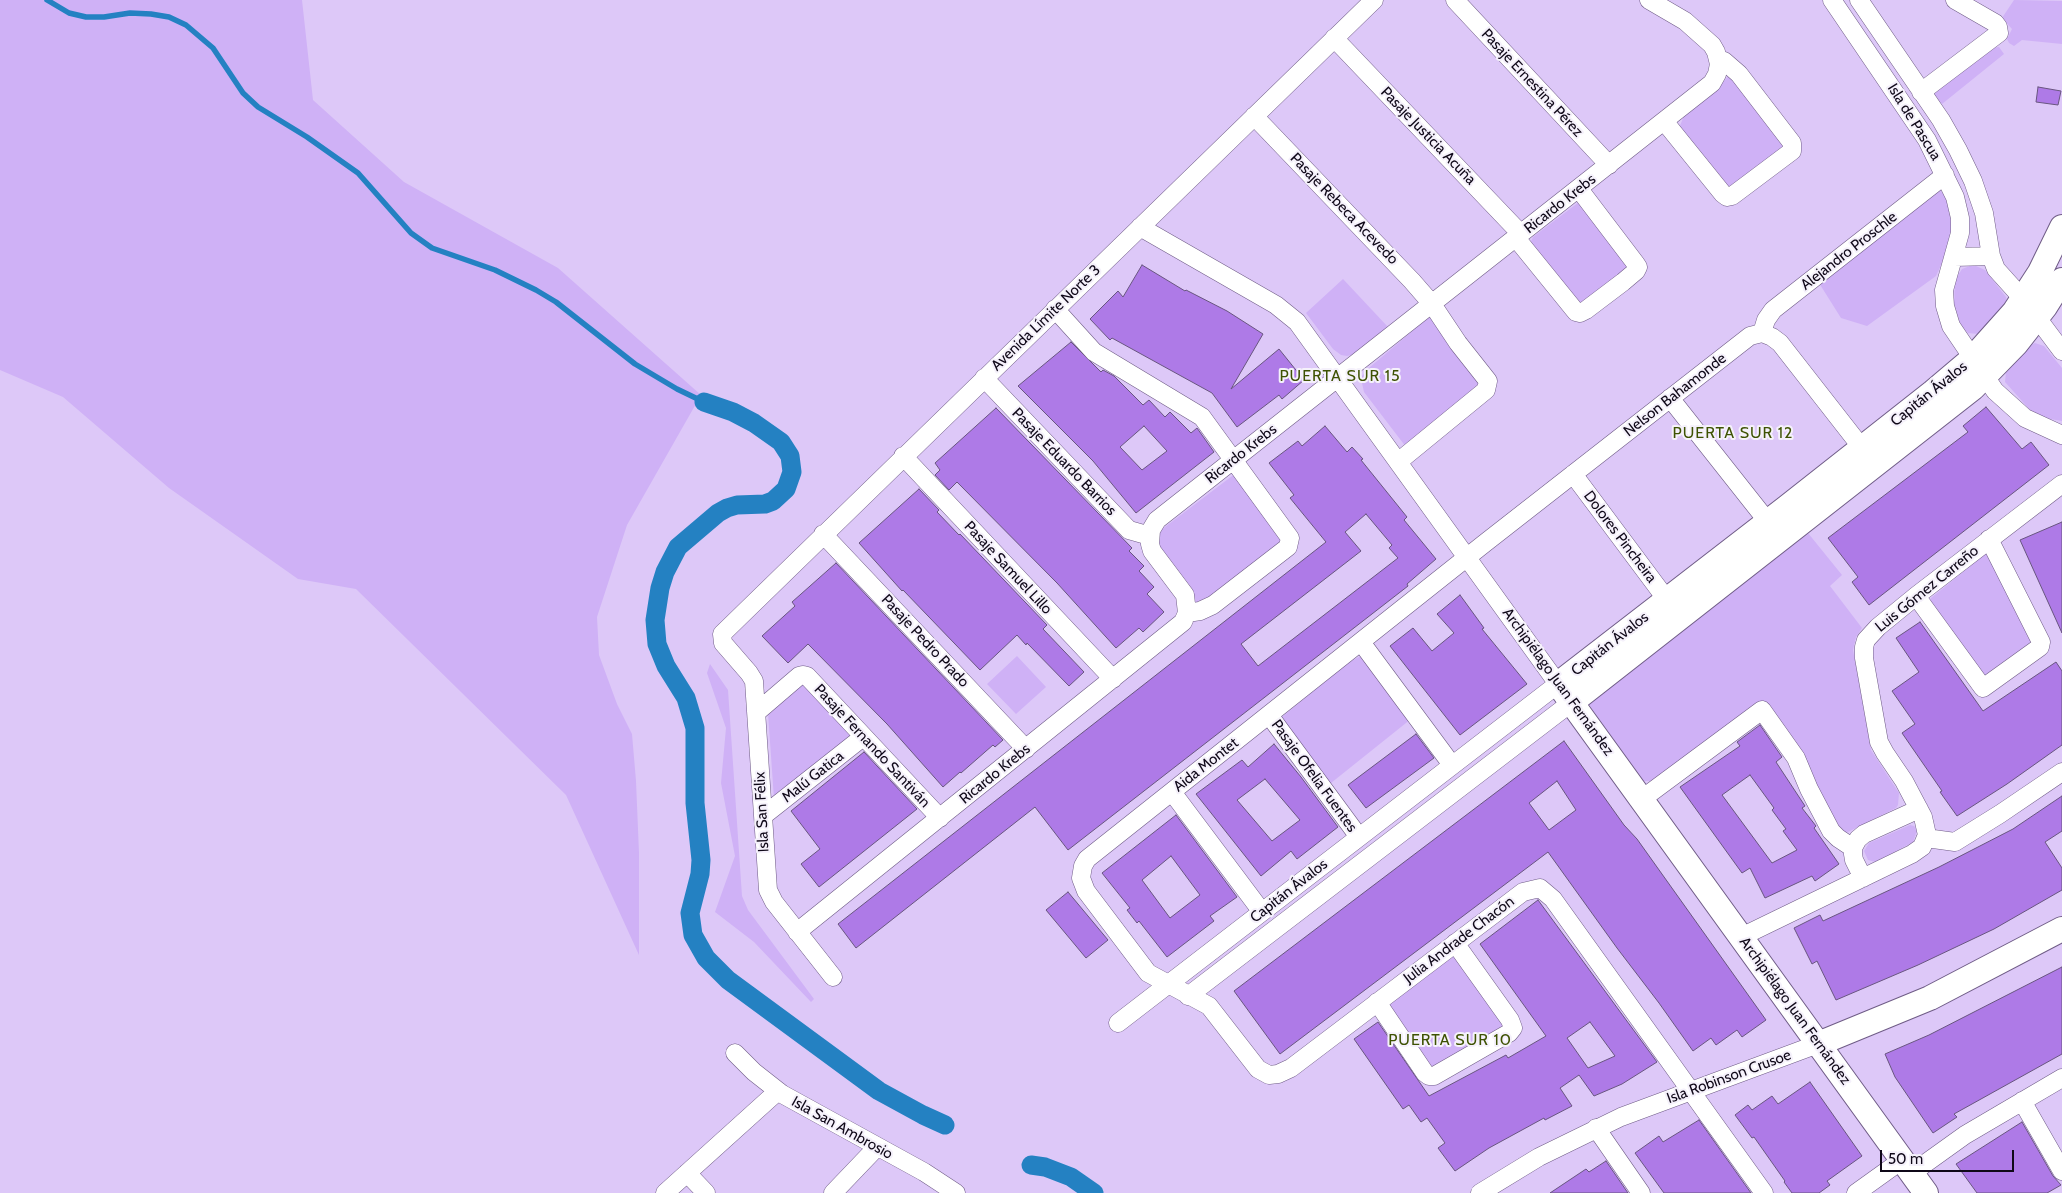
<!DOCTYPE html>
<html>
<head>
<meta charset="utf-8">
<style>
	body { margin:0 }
	#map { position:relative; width:2062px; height:1193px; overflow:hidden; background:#ddc8f8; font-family:Cabin,sans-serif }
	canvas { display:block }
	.scale { position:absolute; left:1880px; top:1150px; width:134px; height:22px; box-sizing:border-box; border:2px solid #0f0818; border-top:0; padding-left:6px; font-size:15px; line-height:18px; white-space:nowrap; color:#0f0818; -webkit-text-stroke:4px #f5f1fb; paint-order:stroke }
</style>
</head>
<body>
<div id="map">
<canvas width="2062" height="1193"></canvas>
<div class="scale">50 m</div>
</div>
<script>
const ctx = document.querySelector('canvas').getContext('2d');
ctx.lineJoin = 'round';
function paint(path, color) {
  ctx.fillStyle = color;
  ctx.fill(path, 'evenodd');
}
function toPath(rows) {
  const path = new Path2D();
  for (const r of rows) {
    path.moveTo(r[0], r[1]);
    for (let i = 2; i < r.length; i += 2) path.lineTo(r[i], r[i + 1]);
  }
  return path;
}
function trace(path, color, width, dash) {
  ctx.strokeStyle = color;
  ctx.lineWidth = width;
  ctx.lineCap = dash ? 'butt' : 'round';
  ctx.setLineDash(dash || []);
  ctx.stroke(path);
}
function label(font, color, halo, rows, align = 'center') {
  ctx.font = font + ' Cabin,sans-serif';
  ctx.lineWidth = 4;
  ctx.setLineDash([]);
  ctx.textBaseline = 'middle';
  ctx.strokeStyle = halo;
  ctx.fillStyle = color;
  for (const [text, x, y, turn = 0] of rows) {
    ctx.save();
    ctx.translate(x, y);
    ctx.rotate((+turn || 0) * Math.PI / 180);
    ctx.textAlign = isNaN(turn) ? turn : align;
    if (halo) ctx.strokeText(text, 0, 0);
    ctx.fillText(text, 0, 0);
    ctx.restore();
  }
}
paint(toPath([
	[0,0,302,0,313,100,404,182,558,268,701,395,627,525,597,617,599,655,617,704,632,734,636,781,639,853,639,955,566,795,356,589,298,579,169,488,63,397,0,370],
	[2014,0,2062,1,2062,44,2022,40,2014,46,2009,43,2007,39,2012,29,2002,18],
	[1999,47,2004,54,1942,104,1933,93,1990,48],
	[1730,74,1785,146,1728,189,1679,128,1684,116,1714,93],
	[1940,190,1947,199,1952,228,1949,248,1936,276,1867,326,1841,318,1819,283,1936,191],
	[1579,202,1632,266,1583,307,1529,246,1533,237],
	[1970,266,1976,266,1985,270,2006,297,2007,302,2004,310,1984,332,1978,334,1968,333,1961,326,1954,303,1955,280,1962,269],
	[1343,279,1388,327,1361,351,1352,355,1347,356,1341,355,1333,349,1306,313],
	[1429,317,1432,317,1482,385,1406,447,1364,392,1362,383,1362,376,1370,367],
	[2035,343,2044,346,2062,368,2062,421,2044,418,2031,411,2005,382,2006,372,2027,347],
	[1236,473,1284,539,1202,604,1196,602,1191,587,1159,545,1159,533,1161,530],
	[1808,533,1842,575,1830,586,1862,628,1856,637,1853,650,1871,750,1899,793,1898,805,1896,808,1844,834,1840,832,1797,747,1763,700,1655,781,1644,781,1641,778,1588,703,1593,697],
	[1988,552,2032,635,2031,646,1984,679,1929,603,1931,598],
	[1017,656,1046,687,1016,714,987,684],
	[1361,656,1367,659,1411,719,1326,787,1281,720,1282,717,1349,662],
	[710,664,728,690,742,896,748,910,814,999,811,1002,754,942,715,912,735,856,721,783,726,728,707,673],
	[802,681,853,734,774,799,768,713],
	[1910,825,1914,826,1917,831,1913,842,1876,862,1868,860,1864,851,1869,843],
	[1448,957,1455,957,1507,1026,1434,1070,1388,1005]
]), '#cfb1f6');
trace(toPath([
	[47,0,69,13,86,17,104,17,130,13,151,14,169,17,186,25,213,48,243,93,258,107,307,137,358,173,411,233,432,248,495,270,536,290,556,302,635,364,677,389,704,402]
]), '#2481c2', 5.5);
trace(toPath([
	[704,402,733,412,754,423,781,442,790,456,792,472,786,489,773,501,765,504,737,505,727,508,718,513,678,547,665,572,660,588,655,620,657,644,666,666,686,698,695,728,695,803,701,860,700,874,690,913,693,935,706,958,728,980,879,1091,923,1115,945,1125],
	[1031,1165,1045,1167,1071,1177,1094,1193]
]), '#2481c2', 19);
const building = toPath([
	[2038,87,2061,91,2058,105,2036,102,2038,87],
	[1142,265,1185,291,1186,290,1227,311,1263,334,1231,389,1279,349,1304,380,1282,399,1279,395,1237,427,1212,393,1112,338,1110,340,1090,319,1118,291,1123,297,1142,265],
	[1071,342,1101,372,1103,370,1114,376,1143,405,1149,400,1165,417,1170,412,1191,433,1197,428,1214,452,1136,513,1093,461,1018,386,1071,342],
	[1144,426,1167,451,1142,470,1120,447,1144,426],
	[1986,407,2022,449,2031,442,2049,465,1869,605,1852,582,1858,577,1828,538,1968,432,1963,426,1986,407],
	[996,408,1132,548,1129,551,1144,566,1139,571,1154,587,1147,594,1164,612,1143,632,1139,628,1116,648,1057,583,957,482,949,490,935,475,940,470,935,463,996,408],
	[1325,426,1347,452,1352,447,1363,459,1361,460,1407,517,1404,520,1436,559,1407,584,1408,586,1068,850,1035,807,856,948,838,924,1326,542,1290,498,1294,495,1269,463,1298,441,1302,446,1325,426],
	[1366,514,1392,545,1389,548,1398,558,1258,666,1241,644,1361,551,1345,532,1366,514],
	[919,489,939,510,937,512,959,535,960,534,1047,625,1043,629,1084,672,1069,686,1027,643,1026,645,1017,635,980,670,903,590,902,591,859,543,919,489],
	[2062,522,2062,633,2020,540,2062,522],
	[836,563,1003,740,995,747,993,745,961,773,960,772,943,787,887,724,808,644,788,663,762,636,795,606,792,602,836,563],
	[1460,595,1484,628,1482,629,1527,684,1460,735,1390,646,1413,628,1432,651,1454,633,1437,614,1460,595],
	[1920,622,1983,711,2056,662,2062,671,2062,745,2007,784,1957,816,1940,792,1942,791,1902,733,1915,724,1892,691,1919,672,1896,638,1920,622],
	[1760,725,1782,757,1776,762,1805,806,1802,808,1816,826,1814,828,1839,864,1815,881,1812,876,1765,898,1750,868,1742,873,1680,787,1740,746,1737,742,1760,725],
	[1750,775,1774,808,1772,810,1786,829,1783,831,1797,850,1772,863,1722,795,1750,775],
	[1416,734,1434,758,1366,808,1348,785,1416,734],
	[1564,741,1624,825,1637,839,1766,1020,1742,1037,1737,1030,1716,1045,1711,1038,1693,1051,1659,1003,1617,948,1548,852,1280,1054,1234,991,1564,741],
	[1557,781,1576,810,1549,830,1529,803,1557,781],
	[1274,744,1301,777,1338,827,1297,859,1291,851,1261,876,1196,794,1242,760,1248,767,1274,744],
	[1265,779,1300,820,1272,841,1237,800,1265,779],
	[864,752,917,809,819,887,801,864,820,849,791,811,864,752],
	[2062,796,2062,831,2045,842,2062,868,2062,890,1994,929,1918,965,1836,1000,1817,961,1812,964,1794,928,1820,915,1823,921,1939,867,2013,829,2062,796],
	[1176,815,1237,897,1210,916,1214,921,1167,957,1139,921,1137,923,1127,910,1130,908,1102,873,1176,815],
	[1171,856,1200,895,1170,918,1142,880,1171,856],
	[1068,892,1108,940,1086,958,1046,910,1068,892],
	[1538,900,1657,1062,1622,1084,1594,1096,1579,1075,1560,1088,1572,1106,1545,1120,1544,1118,1489,1148,1455,1171,1438,1148,1445,1143,1427,1118,1421,1122,1409,1105,1403,1109,1354,1039,1378,1022,1429,1096,1506,1055,1508,1058,1546,1036,1480,944,1538,900],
	[1590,1022,1615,1056,1588,1068,1567,1038,1590,1022],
	[2062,967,2062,1054,1954,1114,1957,1117,1933,1133,1895,1077,1885,1054,1929,1035,2062,967],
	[1810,1082,1862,1156,1827,1181,1830,1185,1819,1193,1792,1193,1784,1182,1785,1181,1754,1137,1752,1138,1735,1115,1748,1105,1752,1110,1772,1096,1778,1104,1810,1082],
	[1699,1120,1751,1193,1664,1193,1635,1153,1659,1136,1663,1142,1699,1120],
	[2022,1122,2053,1176,2061,1185,2047,1193,1977,1193,1956,1164,2022,1122],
	[1606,1161,1628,1193,1550,1193,1586,1169,1589,1172,1606,1161]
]);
paint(building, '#ae7ae7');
trace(building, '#68557f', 1);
const street = toPath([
	[1455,0,1609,165],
	[1832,0,1927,140,1955,197,1960,218,1960,233,1944,290,1945,306,1951,326,1995,391,2025,418,2062,435],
	[1859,0,1941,120,1958,150,1973,181,1984,213,1991,256,1996,269,2023,299,2062,351],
	[1334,38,1521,234],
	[1921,92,1999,33,1998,27,1995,23,1955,0],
	[1254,116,1412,281,1432,304,1458,343,1488,381,1486,390,1398,462],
	[1664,121,1723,194,1727,197,1732,196,1792,151,1792,143,1739,74,1724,61,1718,59],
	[1516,238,1576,312,1580,313,1586,310,1623,282,1636,271,1638,267,1636,264,1579,189],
	[1954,257,1991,256],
	[1055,309,1094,352,1202,417,1290,538,1288,547,1213,605,1200,611,1187,613],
	[1762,333,1766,320,1773,310,1945,175],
	[984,378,1129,530,1150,536],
	[1670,398,1768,522],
	[903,456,1113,679],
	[1573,474,1667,600],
	[823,534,1026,749],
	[1916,596,1983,688,2040,647,2041,642,1989,539],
	[1361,642,1452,765],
	[757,712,799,676,803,675,807,676,940,818],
	[1269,715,1359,837],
	[1172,792,1262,912],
	[1642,799,1762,710,1796,758,1809,789,1831,831,1838,838,1853,848],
	[763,816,863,737],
	[1926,838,1955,842,2000,814,2062,772],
	[1863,878,1854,860,1853,854,1853,848,1858,839,1864,834,1919,809],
	[797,932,1183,622,1187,613,1185,595,1152,551,1150,544,1151,530,1157,520,1712,83,1717,74,1719,64,1716,52,1712,45,1685,21,1649,0],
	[1741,937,1912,854,1922,847,1927,835,1923,817,1904,781,1885,753,1879,742,1864,658,1864,647,1866,640,1878,627,1916,596,2062,484],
	[833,977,774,902,768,890,754,681,749,673,723,643,722,634,1374,0],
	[1188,996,1572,702],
	[1377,1002,1425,1073,1429,1076,1434,1076,1509,1033,1513,1028,1510,1020,1455,943],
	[1118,1023,1558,684,1297,322,1276,305,1140,227],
	[735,1053,754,1072,782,1094,924,1172,956,1193],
	[2022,1101,2062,1171],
	[1596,1128,1641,1193],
	[687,1173,706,1193],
	[1912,1173,1965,1135,2062,1078],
	[665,1193,778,1091],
	[833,1193,877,1147],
	[1480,1193,1539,1157,1621,1117,1818,1044],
	[1764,1193,1553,899,1540,888,1523,892,1291,1068,1278,1074,1269,1075,1258,1069,1209,1006,1148,973,1086,891,1081,878,1083,866,1087,859,1485,543,1750,336,1762,333,1772,337,1780,343,1862,448],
	[1856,1193,1902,1160]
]);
const secondary = toPath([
	[1572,702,1973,388,2016,344,2045,307,2062,280],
	[1818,1044,1930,998,2062,929],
	[1926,1193,1558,684,1787,507,1933,392,1972,359,2014,312,2040,272,2062,227]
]);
trace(street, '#6f5c86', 19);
trace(secondary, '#6f5c86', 26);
trace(street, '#fff', 18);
trace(secondary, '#fff', 24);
label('15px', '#0f0818', '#f5f1fb', [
	["Pasaje Ernestina Pérez",1532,83,47],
	["Isla de Pascua",1914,122,58],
	["Pasaje Justicia Acuña",1428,136,46],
	["Ricardo Krebs",1560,204,-38],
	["Pasaje Rebeca Acevedo",1344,209,46],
	["Alejandro Proschle",1849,251,-38],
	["Avenida Límite Norte 3",1046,318,-44],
	["Capitán Ávalos",1929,394,-39],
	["Nelson Bahamonde",1675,395,-38],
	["Ricardo Krebs",1241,454,-38],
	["Pasaje Eduardo Barrios",1064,462,46],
	["Dolores Pincheira",1620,537,53],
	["Pasaje Samuel Lillo",1008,568,47],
	["Luis Gómez Carreño",1927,589,-39],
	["Pasaje Pedro Prado",925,641,47],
	["Capitán Ávalos",1610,644,-38],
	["Archipiélago Juan Fernández",1558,682,54],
	["Pasaje Fernando Santiván",872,746,47],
	["Aida Montet",1206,765,-38],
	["Ricardo Krebs",995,774,-39],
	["Pasaje Ofelia Fuentes",1314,776,54],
	["Malú Gatica",813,777,-38],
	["Isla San Félix",762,812,-93],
	["Capitán Ávalos",1289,891,-38],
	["Julia Andrade Chacón",1459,940,-37],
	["Archipiélago Juan Fernández",1795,1011,54],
	["Isla Robinson Crusoe",1729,1077,-20],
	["Isla San Ambrosio",842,1128,29]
]);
ctx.letterSpacing = '1px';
label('16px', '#3e5203', '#f5f1fb', [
	["PUERTA SUR 15",1340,376],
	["PUERTA SUR 12",1733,433],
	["PUERTA SUR 10",1450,1040]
]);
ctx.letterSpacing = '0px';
</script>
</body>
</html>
